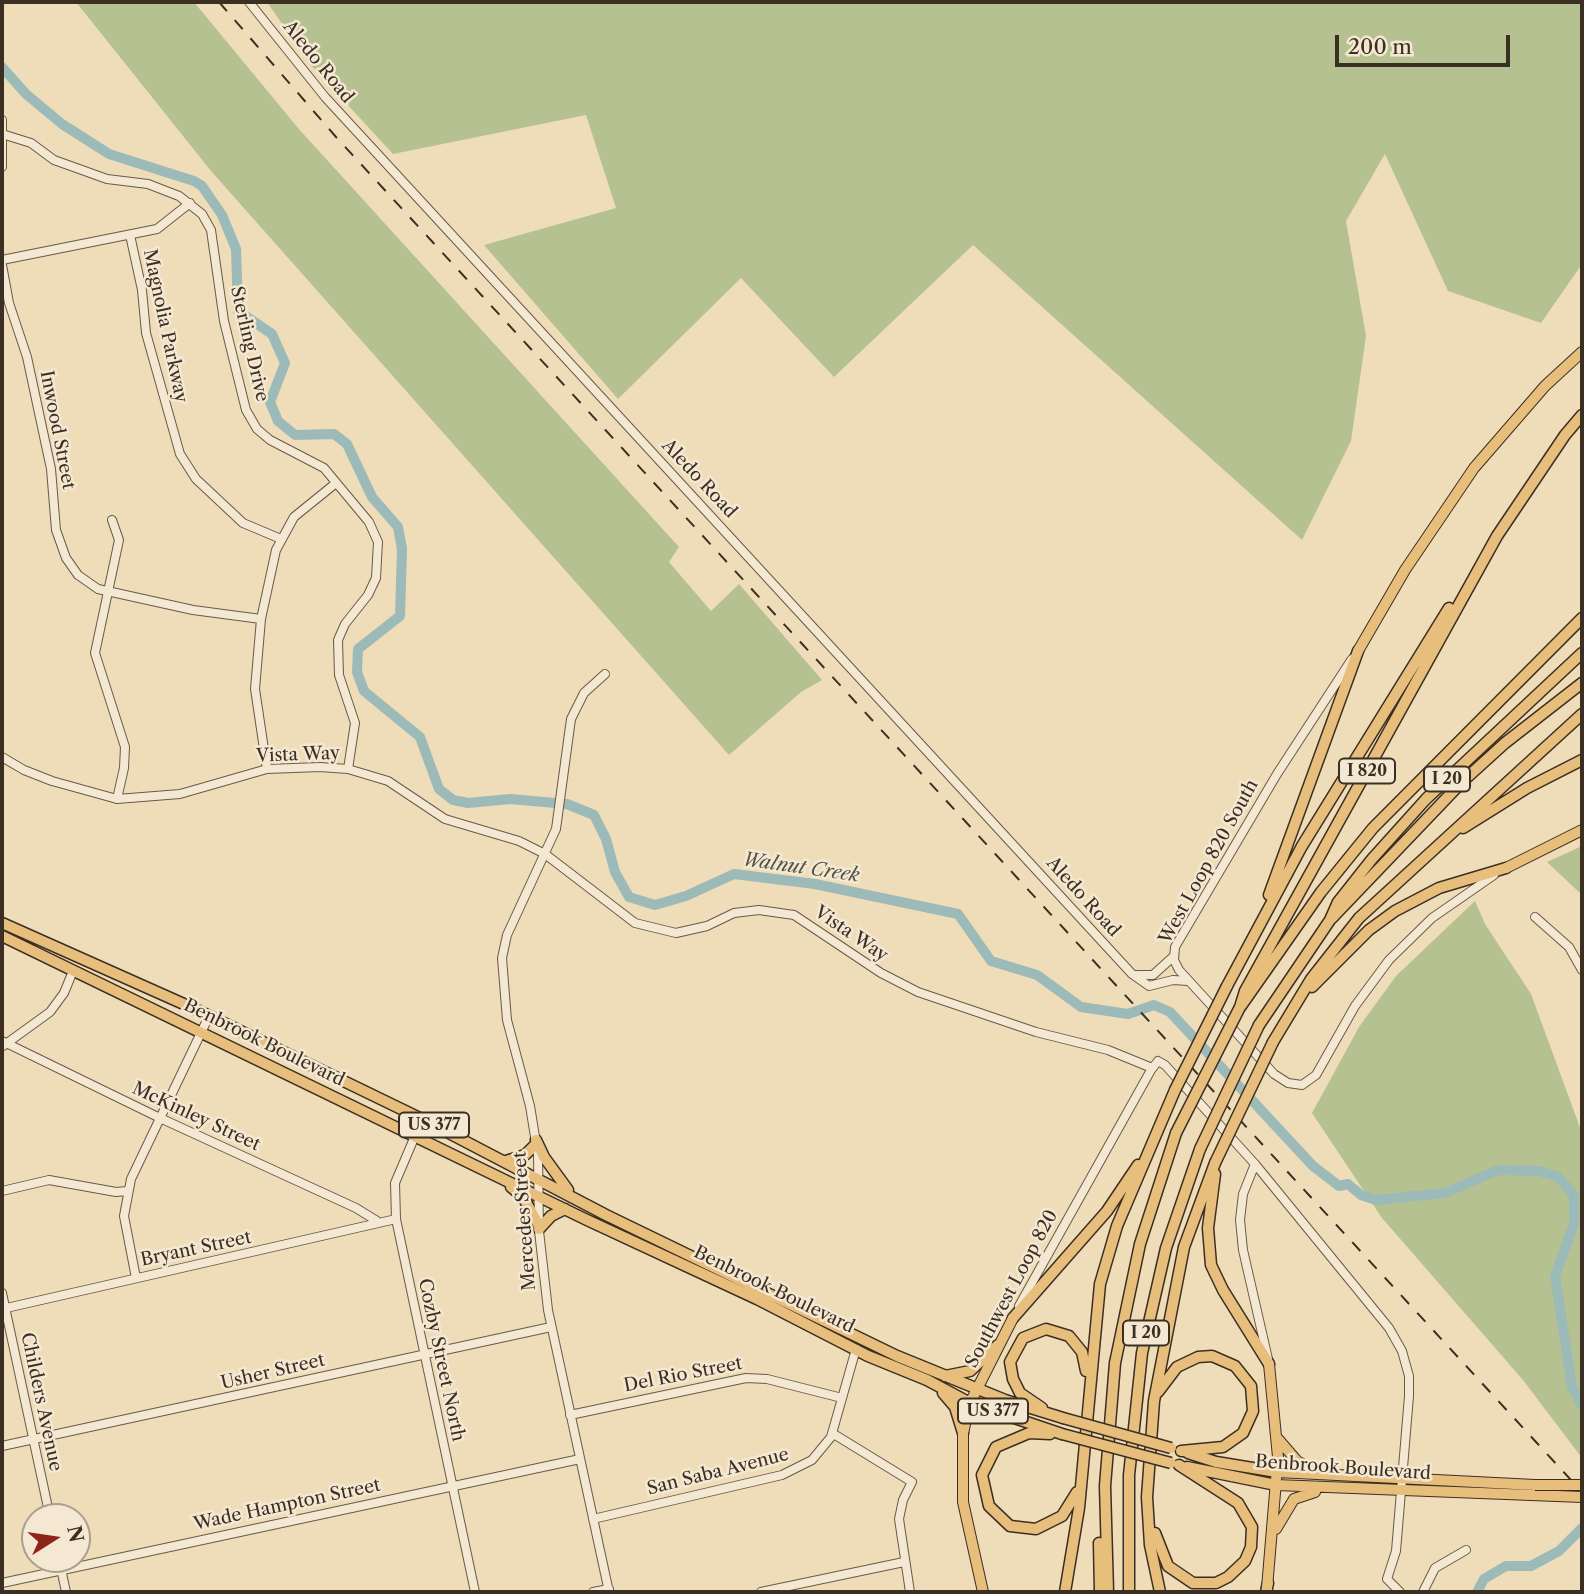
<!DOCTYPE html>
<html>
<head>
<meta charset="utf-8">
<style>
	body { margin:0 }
	#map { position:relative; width:1584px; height:1594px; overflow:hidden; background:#efdcb9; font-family:"Libre Caslon Text",serif }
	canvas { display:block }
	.frame { position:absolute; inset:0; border:4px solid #3b2f23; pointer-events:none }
	.north { position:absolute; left:21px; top:1503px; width:70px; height:70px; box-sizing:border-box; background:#f5e8d2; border:2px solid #ab9e8c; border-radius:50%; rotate:78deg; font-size:19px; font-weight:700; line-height:28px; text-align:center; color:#3b2f23 }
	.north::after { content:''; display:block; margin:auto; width:24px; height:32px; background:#8f2418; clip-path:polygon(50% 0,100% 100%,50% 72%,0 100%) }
	.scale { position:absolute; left:1335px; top:35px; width:175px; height:32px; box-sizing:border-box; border:4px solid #3b2f23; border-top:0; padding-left:9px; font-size:21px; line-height:24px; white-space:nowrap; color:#3b2f23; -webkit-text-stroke:5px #f5e8d2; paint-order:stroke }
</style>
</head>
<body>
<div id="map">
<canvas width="1584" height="1594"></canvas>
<div class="frame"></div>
<div class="north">N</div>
<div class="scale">200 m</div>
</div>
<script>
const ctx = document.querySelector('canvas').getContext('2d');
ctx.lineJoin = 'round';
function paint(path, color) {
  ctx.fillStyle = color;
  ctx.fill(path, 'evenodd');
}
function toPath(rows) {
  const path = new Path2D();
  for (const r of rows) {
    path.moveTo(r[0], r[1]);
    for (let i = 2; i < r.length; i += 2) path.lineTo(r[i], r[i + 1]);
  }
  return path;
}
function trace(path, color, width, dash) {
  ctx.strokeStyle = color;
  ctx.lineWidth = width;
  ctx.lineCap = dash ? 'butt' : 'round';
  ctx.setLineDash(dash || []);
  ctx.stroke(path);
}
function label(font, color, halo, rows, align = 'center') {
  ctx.font = font + ' "Libre Caslon Text",serif';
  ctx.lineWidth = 5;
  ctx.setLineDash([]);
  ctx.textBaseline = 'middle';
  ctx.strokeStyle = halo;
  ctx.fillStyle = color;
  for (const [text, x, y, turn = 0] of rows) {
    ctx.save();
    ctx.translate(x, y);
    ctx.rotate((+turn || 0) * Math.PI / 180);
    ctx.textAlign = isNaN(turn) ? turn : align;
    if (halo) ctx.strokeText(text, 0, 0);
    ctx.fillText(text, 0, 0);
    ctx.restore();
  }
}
paint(toPath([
	[76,2,194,2,298,128,679,547,669,562,711,611,739,584,822,680,801,692,729,755,211,171],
	[267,2,1582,2,1582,264,1541,323,1448,291,1385,154,1346,221,1366,336,1351,441,1302,540,973,245,834,377,741,278,618,399,484,245,616,208,586,115,393,154,310,64],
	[1582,846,1582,895,1547,862],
	[1475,901,1485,924,1531,994,1582,1133,1582,1458,1523,1380,1382,1218,1312,1113,1359,1027,1396,976]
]), '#b6c192');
trace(toPath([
	[2,67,26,94,62,124,109,154,194,181,202,186,222,215,236,249,238,311,272,334,285,363,270,402,278,421,295,435,334,434,347,444,372,497,398,527,402,549,400,616,358,649,357,672,364,691,420,737,439,789,453,800,468,803,510,799,567,804,594,815,606,839,615,872,629,897,655,905,686,896,734,874,815,884,958,914,991,961,1037,975,1081,1007,1128,1014,1154,1005,1170,1012,1313,1166,1339,1186,1348,1184,1361,1195,1376,1200,1445,1193,1498,1170,1539,1171,1558,1177,1574,1195,1574,1224,1555,1276,1572,1387,1582,1405],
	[1477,1592,1484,1579,1506,1566,1531,1566,1559,1551,1582,1528]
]), '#9cbab7', 10);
const minor = toPath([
	[249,2,325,97,1132,974,1149,986,1173,980,1188,981],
	[2,120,2,167],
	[2,134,31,143,54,160,107,179,148,184,179,196,202,214,211,230,224,321,246,410,257,429,270,440,324,468,369,522,378,542,376,578,368,595,345,624,338,640,339,675,355,723,348,769],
	[130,235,142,290,146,333,180,454,196,479,243,523,281,539],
	[2,260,157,229,190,203],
	[2,265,9,303,27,357,51,469,56,530,66,558,78,575,98,589,193,610,261,619],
	[112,520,119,540,95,653,125,747,124,768,117,799],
	[1352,659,1277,774,1175,947,1174,960,1179,970,1274,1074,1288,1083,1302,1085,1316,1075,1355,1006,1389,960,1432,918,1494,875],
	[605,674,584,693,571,719,556,829,507,935,502,958,507,1020,530,1106,538,1155,539,1231,548,1310,609,1592],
	[2,757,24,770,52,781,117,799,180,794,267,769,320,767,348,769,388,781,445,819,519,841,545,854,635,923,676,933,707,926,734,913,759,910,794,915,881,973,918,992,1036,1032,1108,1050,1152,1068],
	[267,769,255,689,261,619,276,550,294,517,336,483],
	[1535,917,1569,947,1582,970],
	[1135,975,1153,975,1174,956],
	[2,1041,160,1118,356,1208,377,1221],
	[3,1046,50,1012,64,993,73,971],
	[415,1136,395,1183,396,1219,475,1592],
	[1255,1164,1243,1194,1240,1220,1243,1250,1268,1359],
	[2,1191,49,1180,116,1192,127,1191],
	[136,1278,124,1216,131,1179,209,1016],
	[2,1293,50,1517],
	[1019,1306,1151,1070,1158,1061,1165,1065,1255,1164,1389,1328,1402,1351,1409,1376,1409,1396,1396,1551,1387,1579,1400,1592],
	[2,1309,396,1219],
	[570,1415,746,1378,767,1379,842,1398],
	[832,1433,912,1482,903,1500,899,1519,910,1592],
	[2,1446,551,1327],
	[593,1519,782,1475,812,1460,831,1437,856,1349],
	[59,1559,66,1592],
	[2,1583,580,1459],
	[593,1592,609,1589],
	[761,1592,904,1562],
	[1423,1592,1435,1568,1466,1550]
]);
const major = toPath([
	[1358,651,1405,570,1474,468,1545,386,1582,352],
	[1506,868,1582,830],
	[1278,1439,1297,1461,1316,1471],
	[1277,1472,1535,1485],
	[1276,1485,1582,1497],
	[1276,1529,1294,1499,1315,1492],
	[1267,1588,1278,1457,1269,1364],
	[983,1592,963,1502,963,1433,970,1403,1013,1318]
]);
const highway = toPath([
	[1463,828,1527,788,1582,760],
	[1269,895,1358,651],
	[1332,918,1462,782,1505,743,1582,683],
	[2,923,195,1009,426,1121,606,1215,897,1356,1005,1400,1063,1418],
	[2,936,587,1220,757,1299,868,1356,927,1380,970,1403,1062,1434],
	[1227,986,1302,846,1449,608],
	[1312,987,1369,930,1395,911,1439,888,1506,868],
	[1241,1006,1321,892,1373,828,1582,618],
	[1240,1007,1245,991,1497,536,1565,435,1582,415],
	[1259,1025,1330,920,1338,902,1372,859,1426,799,1582,653],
	[1273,1042,1311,979,1359,918,1582,714],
	[536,1140,544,1157,568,1190],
	[506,1161,525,1155,536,1144],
	[1215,1174,1208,1228,1211,1265,1223,1290,1269,1364],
	[511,1187,523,1197,538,1224],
	[539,1229,551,1216,565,1209],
	[1013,1318,1107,1211,1138,1165],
	[945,1376,970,1371,998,1345],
	[1158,1392,1177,1367,1198,1357,1212,1356,1235,1366,1251,1386,1253,1411,1243,1433,1223,1447,1181,1451],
	[943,1393,955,1407,963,1433],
	[1042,1408,1020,1393,1013,1379,1010,1362,1023,1338,1046,1329,1069,1336,1082,1352,1086,1371],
	[1050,1434,1029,1433,996,1447,982,1475,989,1506,1010,1526,1036,1529,1062,1516,1077,1492],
	[1188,1453,1216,1462,1277,1472],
	[1187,1467,1276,1485],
	[1155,1533,1168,1566,1193,1583,1216,1583,1228,1577,1245,1561,1251,1547,1252,1527,1238,1503,1179,1465],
	[1099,1543,1100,1592],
	[1065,1592,1079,1508,1100,1284,1117,1226,1175,1090],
	[1108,1592,1105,1486,1115,1363,1140,1244,1176,1133],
	[1129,1592,1129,1475,1142,1353,1166,1248,1200,1149],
	[1160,1592,1150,1545,1147,1497,1154,1401,1184,1247,1215,1163],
	[1266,1592,1268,1583]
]);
trace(minor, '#685a48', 10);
trace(major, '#3b2f23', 12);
trace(highway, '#3b2f23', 13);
trace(minor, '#f5e8d2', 8);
trace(major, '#e8be7c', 10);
trace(highway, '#e8be7c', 10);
trace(toPath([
	[219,2,336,137,1582,1492]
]), '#3b2f23', 2, [12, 12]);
const majorBridge = toPath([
	[1535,1485,1582,1485]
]);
const highwayBridge = toPath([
	[1175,1090,1227,986],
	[1176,1133,1240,1007],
	[1200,1149,1259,1025],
	[1215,1163,1273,1042],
	[1063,1418,1171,1448],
	[1062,1434,1171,1463]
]);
trace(majorBridge, '#3b2f23', 12, []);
trace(highwayBridge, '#3b2f23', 13, []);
trace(majorBridge, '#e8be7c', 10);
trace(highwayBridge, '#e8be7c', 10);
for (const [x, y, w] of [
	[1367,771,56],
	[1447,779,46],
	[434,1125,70],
	[1146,1333,46],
	[993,1411,70]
]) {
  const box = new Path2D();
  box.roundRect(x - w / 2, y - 12.5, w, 25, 5);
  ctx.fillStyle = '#f5e8d2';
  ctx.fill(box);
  trace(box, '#3b2f23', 2);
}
label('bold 16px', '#3b2f23', null, [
	["I 820",1367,771],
	["I 20",1447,779],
	["US 377",434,1125],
	["I 20",1146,1333],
	["US 377",993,1411]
]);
label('18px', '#3b2f23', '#f5e8d2', [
	["Aledo Road",318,62,51],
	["Magnolia Parkway",165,326,78],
	["Sterling Drive",249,344,77],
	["Inwood Street",57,430,79],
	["Aledo Road",699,479,47],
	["Vista Way",298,755,-2],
	["West Loop 820 South",1209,862,-61],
	["Aledo Road",1083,897,48],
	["Vista Way",851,934,34],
	["Benbrook Boulevard",264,1043,26],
	["McKinley Street",196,1117,25],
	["Mercedes Street",525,1221,-94],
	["Bryant Street",196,1249,-12],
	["Southwest Loop 820",1012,1289,-62],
	["Benbrook Boulevard",774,1290,26],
	["Cozby Street North",441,1360,78],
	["Usher Street",273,1372,-13],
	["Del Rio Street",683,1375,-11],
	["Childers Avenue",41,1402,78],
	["Benbrook Boulevard",1343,1468,4],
	["San Saba Avenue",718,1472,-14],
	["Wade Hampton Street",287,1505,-12]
]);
label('italic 19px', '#535248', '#f5e8d2', [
	["Walnut Creek",801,868,8]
]);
</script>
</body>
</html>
